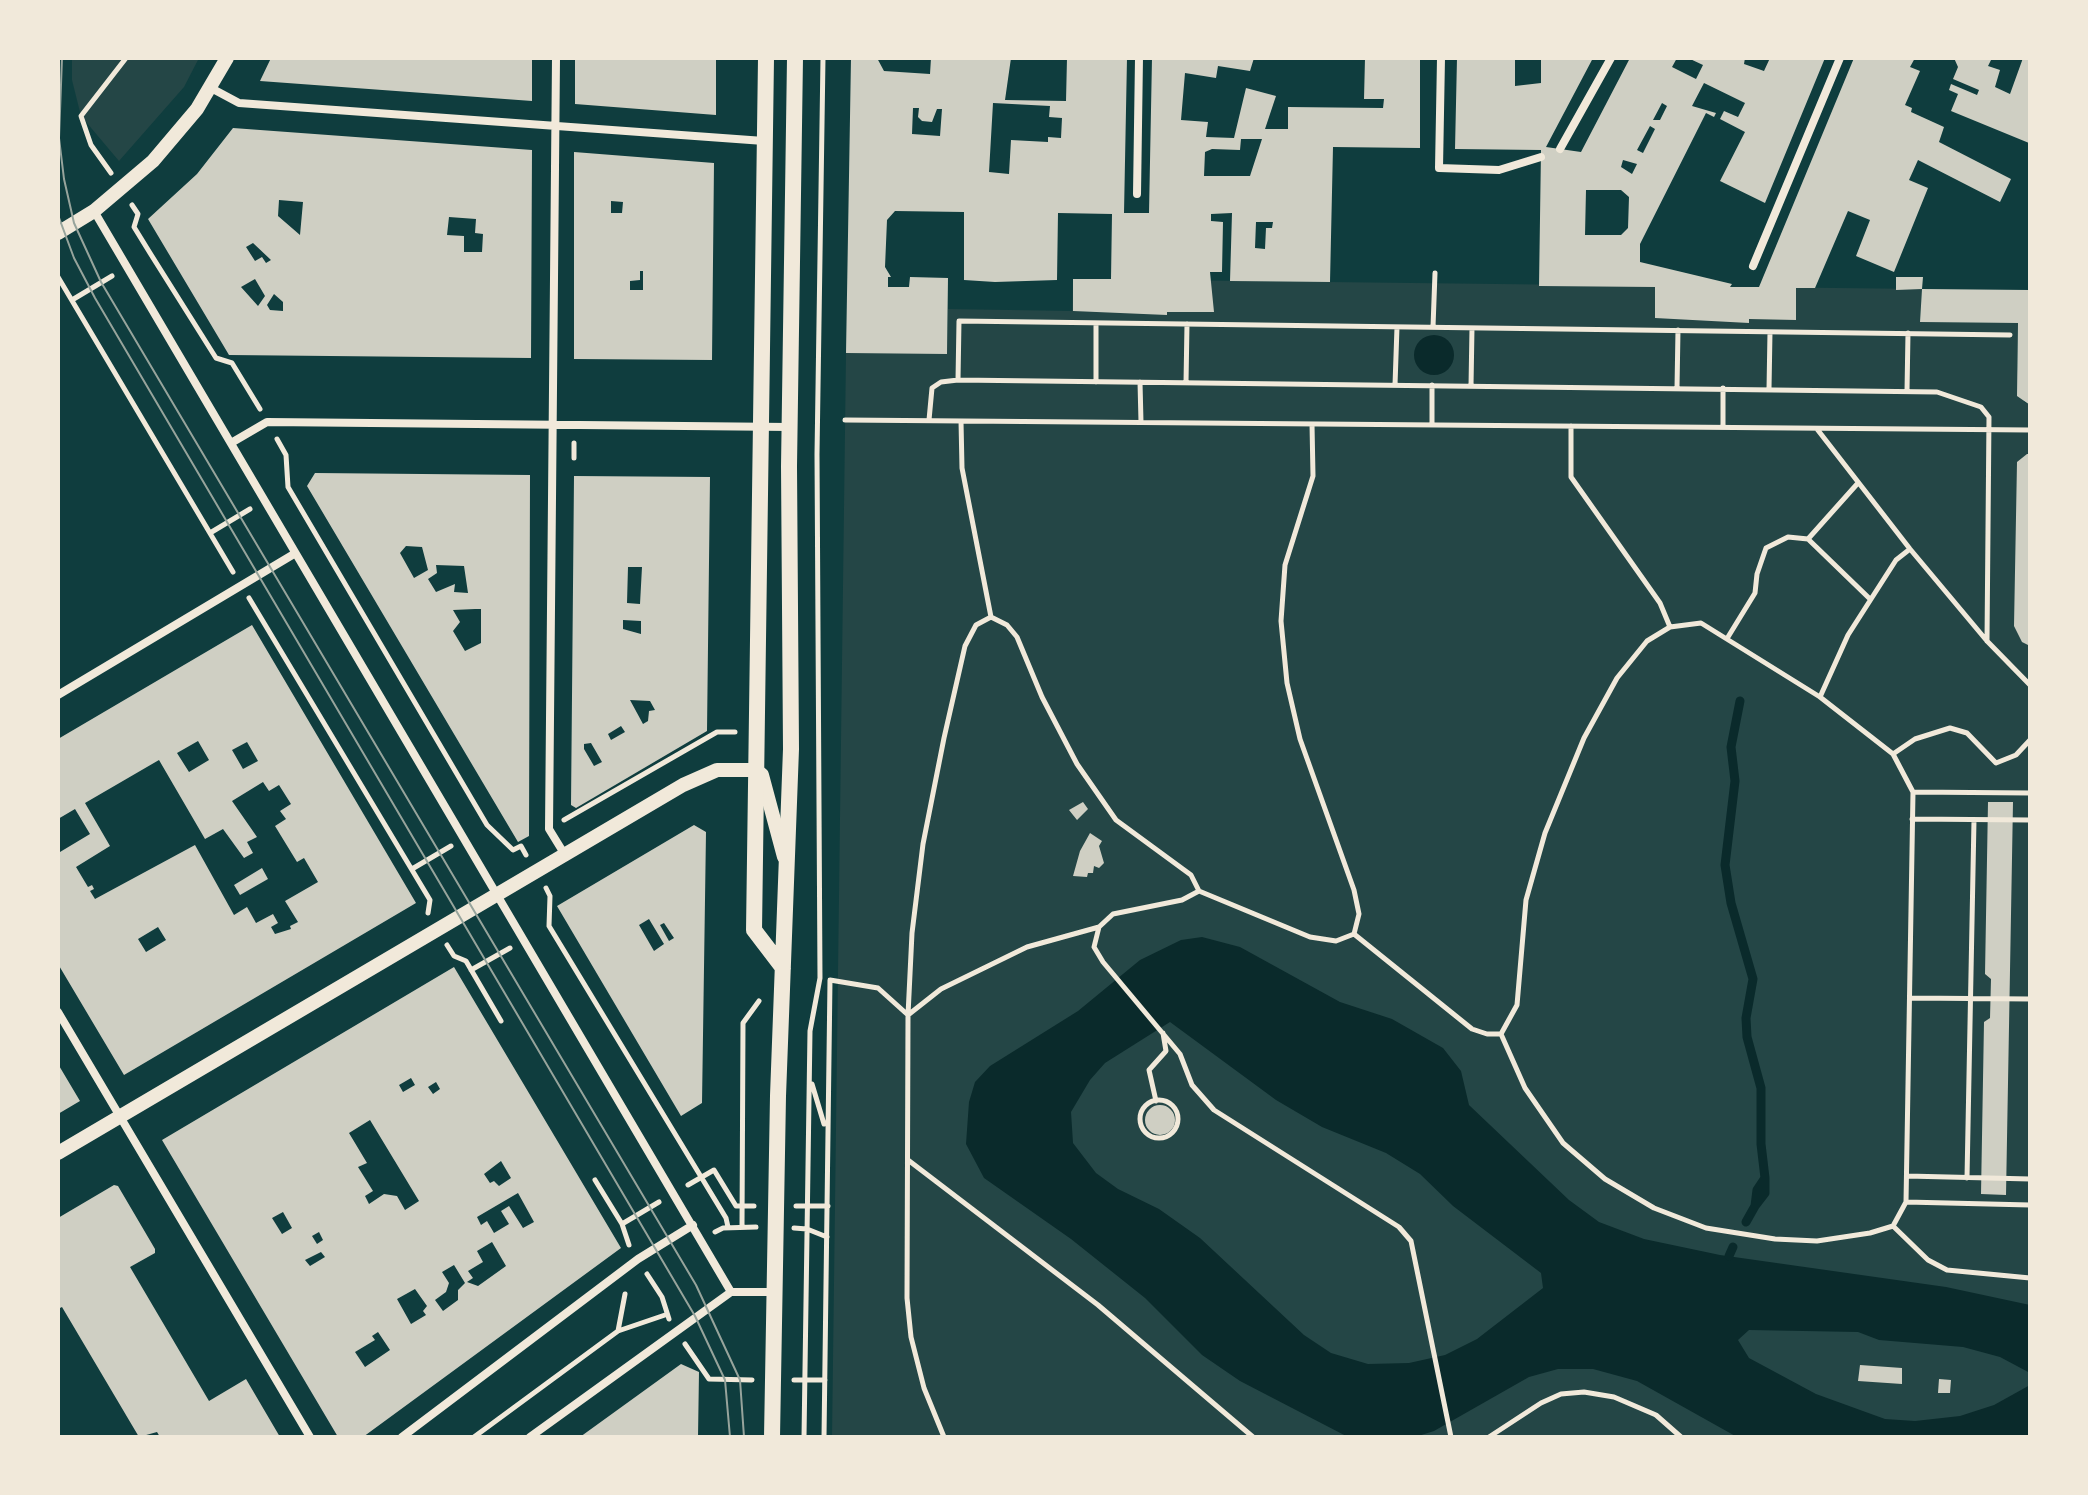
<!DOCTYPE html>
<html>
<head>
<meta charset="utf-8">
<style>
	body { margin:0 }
	#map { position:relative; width:2088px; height:1495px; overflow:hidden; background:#0f3d3e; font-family:Figtree,sans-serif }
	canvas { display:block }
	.frame { position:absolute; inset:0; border:60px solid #f1e9da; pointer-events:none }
</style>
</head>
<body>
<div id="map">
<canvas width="2088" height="1495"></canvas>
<div class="frame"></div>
</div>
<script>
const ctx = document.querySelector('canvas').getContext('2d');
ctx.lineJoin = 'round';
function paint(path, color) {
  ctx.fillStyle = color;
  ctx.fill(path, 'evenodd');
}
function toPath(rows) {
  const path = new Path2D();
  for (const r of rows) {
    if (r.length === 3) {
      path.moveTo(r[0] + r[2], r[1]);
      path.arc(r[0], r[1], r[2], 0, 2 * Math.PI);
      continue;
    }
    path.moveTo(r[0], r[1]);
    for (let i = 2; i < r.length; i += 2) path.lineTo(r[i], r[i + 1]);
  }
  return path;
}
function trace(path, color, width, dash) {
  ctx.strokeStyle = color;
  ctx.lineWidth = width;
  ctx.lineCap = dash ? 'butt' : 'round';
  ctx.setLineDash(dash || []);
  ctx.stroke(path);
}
paint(toPath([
	[72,58,199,58,184,87,119,161,81,116,72,80],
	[1073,279,1922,289,1920,322,2018,323,2017,369,2024,402,2030,405,2030,1437,832,1437,846,353,947,351,948,309,1072,311]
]), '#244646');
paint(toPath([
	[1434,355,20],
	[1202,937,1240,947,1340,1002,1392,1019,1443,1048,1461,1071,1469,1105,1569,1200,1599,1222,1644,1239,1720,1255,1946,1287,2030,1305,2030,1373,2000,1357,1963,1347,1879,1340,1858,1332,1749,1330,1738,1340,1749,1358,1816,1394,1885,1419,1915,1421,1960,1416,1994,1405,2030,1385,2030,1437,1737,1437,1637,1381,1593,1369,1558,1369,1529,1377,1434,1431,1415,1437,1348,1437,1240,1381,1202,1355,1145,1298,1071,1239,984,1178,966,1144,969,1102,975,1082,990,1066,1078,1011,1140,960,1181,940],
	[1170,1022,1276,1100,1322,1127,1386,1153,1420,1174,1453,1206,1541,1273,1543,1288,1477,1339,1445,1355,1409,1363,1368,1364,1331,1353,1304,1335,1200,1238,1159,1209,1118,1189,1096,1173,1073,1143,1071,1112,1090,1080,1105,1063]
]), '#0a2a2b');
trace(toPath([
	[1740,701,1731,747,1735,781,1725,865,1731,903,1753,979,1746,1018,1747,1037,1761,1088,1761,1144,1765,1178,1757,1190,1755,1206,1746,1222],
	[1755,1206,1765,1193,1765,1178],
	[1729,1256,1733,1247]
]), '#0a2a2b', 9);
paint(toPath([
	[271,58,532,58,532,101,260,81],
	[575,58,716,58,716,115,575,104],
	[851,58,877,58,884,71,930,74,931,58,1011,58,1005,100,1066,101,1067,58,1127,58,1124,213,1149,213,1152,58,1254,58,1250,71,1218,66,1216,78,1185,73,1181,120,1208,122,1206,137,1234,138,1246,88,1276,96,1265,129,1288,129,1288,107,1383,108,1384,99,1364,99,1365,58,1420,58,1420,148,1333,147,1330,282,1230,281,1232,213,1211,214,1211,221,1223,222,1222,272,1210,272,1214,312,1167,312,1167,315,1073,311,1073,279,1111,279,1112,214,1058,213,1057,280,995,282,964,280,964,212,895,211,887,220,885,267,891,277,888,277,888,287,909,287,910,277,948,278,947,354,846,353],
	[993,103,1050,106,1049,117,1062,118,1061,138,1048,137,1048,142,1011,140,1009,174,989,172],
	[913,108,919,108,918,117,922,121,932,122,937,109,942,109,940,136,912,134],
	[1241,139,1262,139,1250,176,1204,176,1205,152,1212,149,1240,150],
	[1256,222,1273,222,1272,228,1266,228,1265,249,1255,248],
	[1457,58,1515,58,1515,86,1541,83,1541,58,1593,58,1546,147,1581,152,1630,58,1677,58,1672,67,1696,79,1703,65,1688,58,1745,58,1744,64,1764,71,1770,58,1825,58,1765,203,1720,181,1745,132,1720,119,1724,111,1738,117,1745,103,1704,83,1692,106,1716,113,1714,117,1706,113,1640,244,1640,262,1732,284,1730,287,1759,287,1854,58,1915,58,1910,67,1920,71,1905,105,1912,108,1911,112,1944,127,1939,142,2011,179,2000,202,1918,160,1909,180,1928,188,1894,272,1856,256,1870,220,1848,211,1815,288,1796,288,1796,320,1749,319,1749,323,1655,318,1655,287,1539,286,1541,150,1455,149],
	[1662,103,1667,106,1660,120,1653,120],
	[1650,126,1655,129,1643,153,1637,150],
	[1623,160,1637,164,1632,174,1621,167],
	[1586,190,1621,190,1629,197,1628,228,1621,235,1585,235],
	[1954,58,1991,60,1988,66,2000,70,1995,87,2010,94,2023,58,2030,58,2029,143,1951,111,1958,94,1949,90,1951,84,1977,95,1979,90,1953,79,1958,67],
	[233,128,532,150,531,358,229,355,148,219,197,174],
	[279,200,303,202,300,235,278,216],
	[449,217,476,219,475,233,483,234,482,252,464,252,464,236,447,235],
	[253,243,271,260,266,263,262,257,255,261,246,247],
	[255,279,265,296,258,306,241,287],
	[274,294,283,302,283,311,270,310,267,305],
	[574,152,714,163,712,360,574,359],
	[611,201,623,202,622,213,611,213],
	[640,271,643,271,643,290,630,290,630,281,640,280],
	[1896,277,1923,277,1922,289,1896,290],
	[1922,289,2030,290,2030,405,2017,396,2018,323,1920,322],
	[2027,454,2030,454,2030,646,2022,642,2014,626,2017,462],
	[315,473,530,475,529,836,518,842,307,486],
	[406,546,422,547,428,570,414,578,400,553],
	[436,565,464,566,468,593,454,592,455,584,436,592,428,579,437,573],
	[475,609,481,609,481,643,465,651,453,631,460,622,453,610],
	[574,476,710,477,707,731,576,808,571,805],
	[628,567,642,567,640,604,627,603],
	[623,620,641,621,641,634,623,629],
	[630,700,650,701,655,710,649,711,648,721,643,724],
	[621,726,625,732,611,740,608,734],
	[591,743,602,762,594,766,584,749,584,744],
	[252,625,416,903,124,1075,58,964,58,848,60,852,90,834,75,809,58,819,58,739],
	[198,741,209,760,189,772,177,753],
	[247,742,258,761,243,769,232,750],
	[159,760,205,839,223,829,244,858,253,853,247,842,257,837,232,801,263,782,269,791,279,785,291,804,280,811,286,819,275,826,297,862,304,858,318,882,285,901,298,922,290,926,291,929,275,934,271,927,278,923,273,914,256,923,247,907,234,915,195,845,95,899,90,891,94,889,92,885,88,887,76,867,110,846,85,803],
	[158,927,166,940,146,952,138,939],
	[1083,802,1088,809,1077,820,1069,810],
	[1988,802,2013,802,2006,1195,1981,1194,1984,1022,1990,1018,1991,979,1985,974],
	[694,825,706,832,702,1103,681,1116,557,906],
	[649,919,664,944,654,951,639,925],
	[664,923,674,938,669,941,660,925],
	[1090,833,1102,841,1099,846,1104,863,1099,868,1094,866,1093,873,1088,873,1087,877,1073,876,1080,851],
	[262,868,268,879,240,895,234,885],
	[454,967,621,1248,363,1437,338,1437,162,1140],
	[411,1078,415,1085,403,1092,399,1085],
	[436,1082,440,1089,433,1094,428,1087],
	[370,1120,419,1201,405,1210,397,1196,384,1194,369,1204,365,1196,373,1191,358,1167,367,1163,349,1133],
	[501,1161,511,1178,499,1186,494,1181,490,1183,484,1174],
	[518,1193,534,1222,523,1228,509,1206,501,1211,509,1224,494,1233,487,1221,481,1225,477,1217],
	[283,1212,292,1228,282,1234,272,1218],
	[319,1232,323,1240,317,1244,312,1236],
	[492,1242,506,1266,478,1286,467,1282,473,1278,468,1271,483,1262,477,1251],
	[321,1252,325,1257,310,1266,305,1260],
	[454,1265,465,1283,458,1290,458,1300,443,1311,435,1300,446,1292,449,1283,442,1272],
	[415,1289,427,1306,423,1311,426,1315,411,1324,397,1299],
	[378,1332,390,1350,365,1367,355,1352,375,1340,372,1336],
	[58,1064,80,1101,58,1114],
	[1160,1120,15],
	[114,1185,118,1186,155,1249,155,1253,130,1267,209,1401,246,1379,280,1437,160,1437,157,1432,139,1437,62,1307,58,1309,58,1218],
	[681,1364,699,1372,698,1437,580,1437],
	[1860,1365,1902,1368,1902,1384,1858,1381],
	[1939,1379,1951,1380,1950,1393,1938,1393]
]), '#cfcfc3');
trace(toPath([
	[111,173,91,145,81,116,126,58],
	[132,205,138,214,134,227,150,253,216,358,232,363,260,409],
	[58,277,233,572],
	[72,300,112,276],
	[1433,327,1435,273],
	[958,380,959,321,2010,335],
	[1096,382,1096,323],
	[1140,382,1141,422],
	[1186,383,1187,324],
	[1395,385,1397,327],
	[1471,386,1472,328],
	[1677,388,1678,330],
	[1769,389,1770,332],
	[1907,391,1908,333],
	[845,420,2030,430],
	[929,420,932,388,941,382,958,380,1937,392,1981,407,1989,417,1987,641],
	[1312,424,1313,476,1285,565,1281,621,1287,683,1300,739,1354,890,1359,914,1354,934],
	[1432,425,1432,385],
	[1571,426,1571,477,1660,603,1670,627],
	[1723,427,1723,388],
	[1817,429,1910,549,1987,641,2030,685],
	[277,439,286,455,288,487,487,825,513,850,521,846,526,855],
	[574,458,574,443],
	[210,533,250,509],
	[1808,539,1858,483],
	[249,598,430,900,428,913],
	[991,617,1007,625,1017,637,1042,697,1077,764,1116,820,1191,875,1199,891],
	[1728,637,1755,593,1757,574,1766,548,1788,537,1808,539,1870,599],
	[1820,697,1848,635,1896,560,1910,549],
	[1893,754,1915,739,1950,728,1967,733,1996,763,2016,755,2030,740],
	[1912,819,2030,820],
	[564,820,717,732,735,732],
	[412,869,451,846],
	[546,888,550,896,549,926,726,1218,728,1227],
	[1099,927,1094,947,1103,962,1180,1054,1192,1085,1214,1110,1399,1227,1411,1241,1451,1437],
	[447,945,454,956,466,961,501,1021],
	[471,970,510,948],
	[1910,998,2030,999],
	[1501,1034,1517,1005,1526,900,1545,833,1584,738,1617,678,1647,641,1670,627,1701,623,1820,697,1893,754,1913,792],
	[812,1084,824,1124],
	[1159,1119,19],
	[1156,1101,1149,1070,1166,1051,1163,1033],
	[908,1160,1098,1305,1253,1437],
	[1907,1176,2030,1179],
	[1967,1178,1974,820],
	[595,1180,622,1224,629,1245],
	[688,1185,714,1170,736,1206,754,1206],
	[1906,1202,2030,1205],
	[796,1206,828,1206],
	[622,1224,659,1202],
	[1893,1226,1928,1260,1947,1270,2030,1278],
	[742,1227,743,1023,759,1001],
	[794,1228,807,1229,827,1237],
	[715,1232,723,1228,756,1227],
	[647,1274,662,1297,669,1319],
	[618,1331,665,1315],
	[685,1344,709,1379,752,1380],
	[794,1380,825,1380],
	[474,1437,618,1331,625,1294],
	[804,1437,810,1031,820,978,817,454,823,58],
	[824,1437,830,980,878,988,908,1015,941,989,1027,947,1099,927,1113,914,1182,900,1199,891,1310,937,1336,941,1354,934,1472,1029,1487,1034,1501,1034,1525,1088,1563,1143,1605,1179,1654,1208,1706,1228,1775,1239,1817,1241,1870,1233,1893,1226,1906,1202,1913,792,2030,793],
	[944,1437,924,1388,911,1337,907,1298,908,1015,912,933,923,844,944,738,965,646,976,625,991,617,962,468,961,421],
	[1489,1437,1541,1403,1561,1394,1584,1392,1614,1397,1656,1415,1681,1437]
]), '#f1e9da', 5);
trace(toPath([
	[556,58,549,829,565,855],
	[1441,58,1439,168,1499,170,1541,157],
	[211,88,239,103,764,141],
	[1560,149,1611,58],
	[1137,194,1139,58],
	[94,211,731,1292],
	[1753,266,1840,58],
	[231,443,267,422,789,427],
	[58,695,294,554],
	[58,1012,310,1437],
	[731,1292,774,1292],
	[402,1437,638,1259,693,1225],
	[530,1437,731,1292]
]), '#f1e9da', 8);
trace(toPath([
	[58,233,94,211,153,161,197,109,227,58],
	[58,1153,683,785,717,770,756,770,762,775,784,857]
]), '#f1e9da', 14);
trace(toPath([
	[766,58,754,930,783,968],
	[772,1437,778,1096,791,749,789,466,795,58]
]), '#f1e9da', 16);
trace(toPath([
	[62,58,59,138,64,179,74,223,101,282,696,1285,740,1380,744,1437],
	[58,215,74,258,95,298,695,1316,725,1380,730,1437]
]), '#97a49c', 2);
</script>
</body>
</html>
